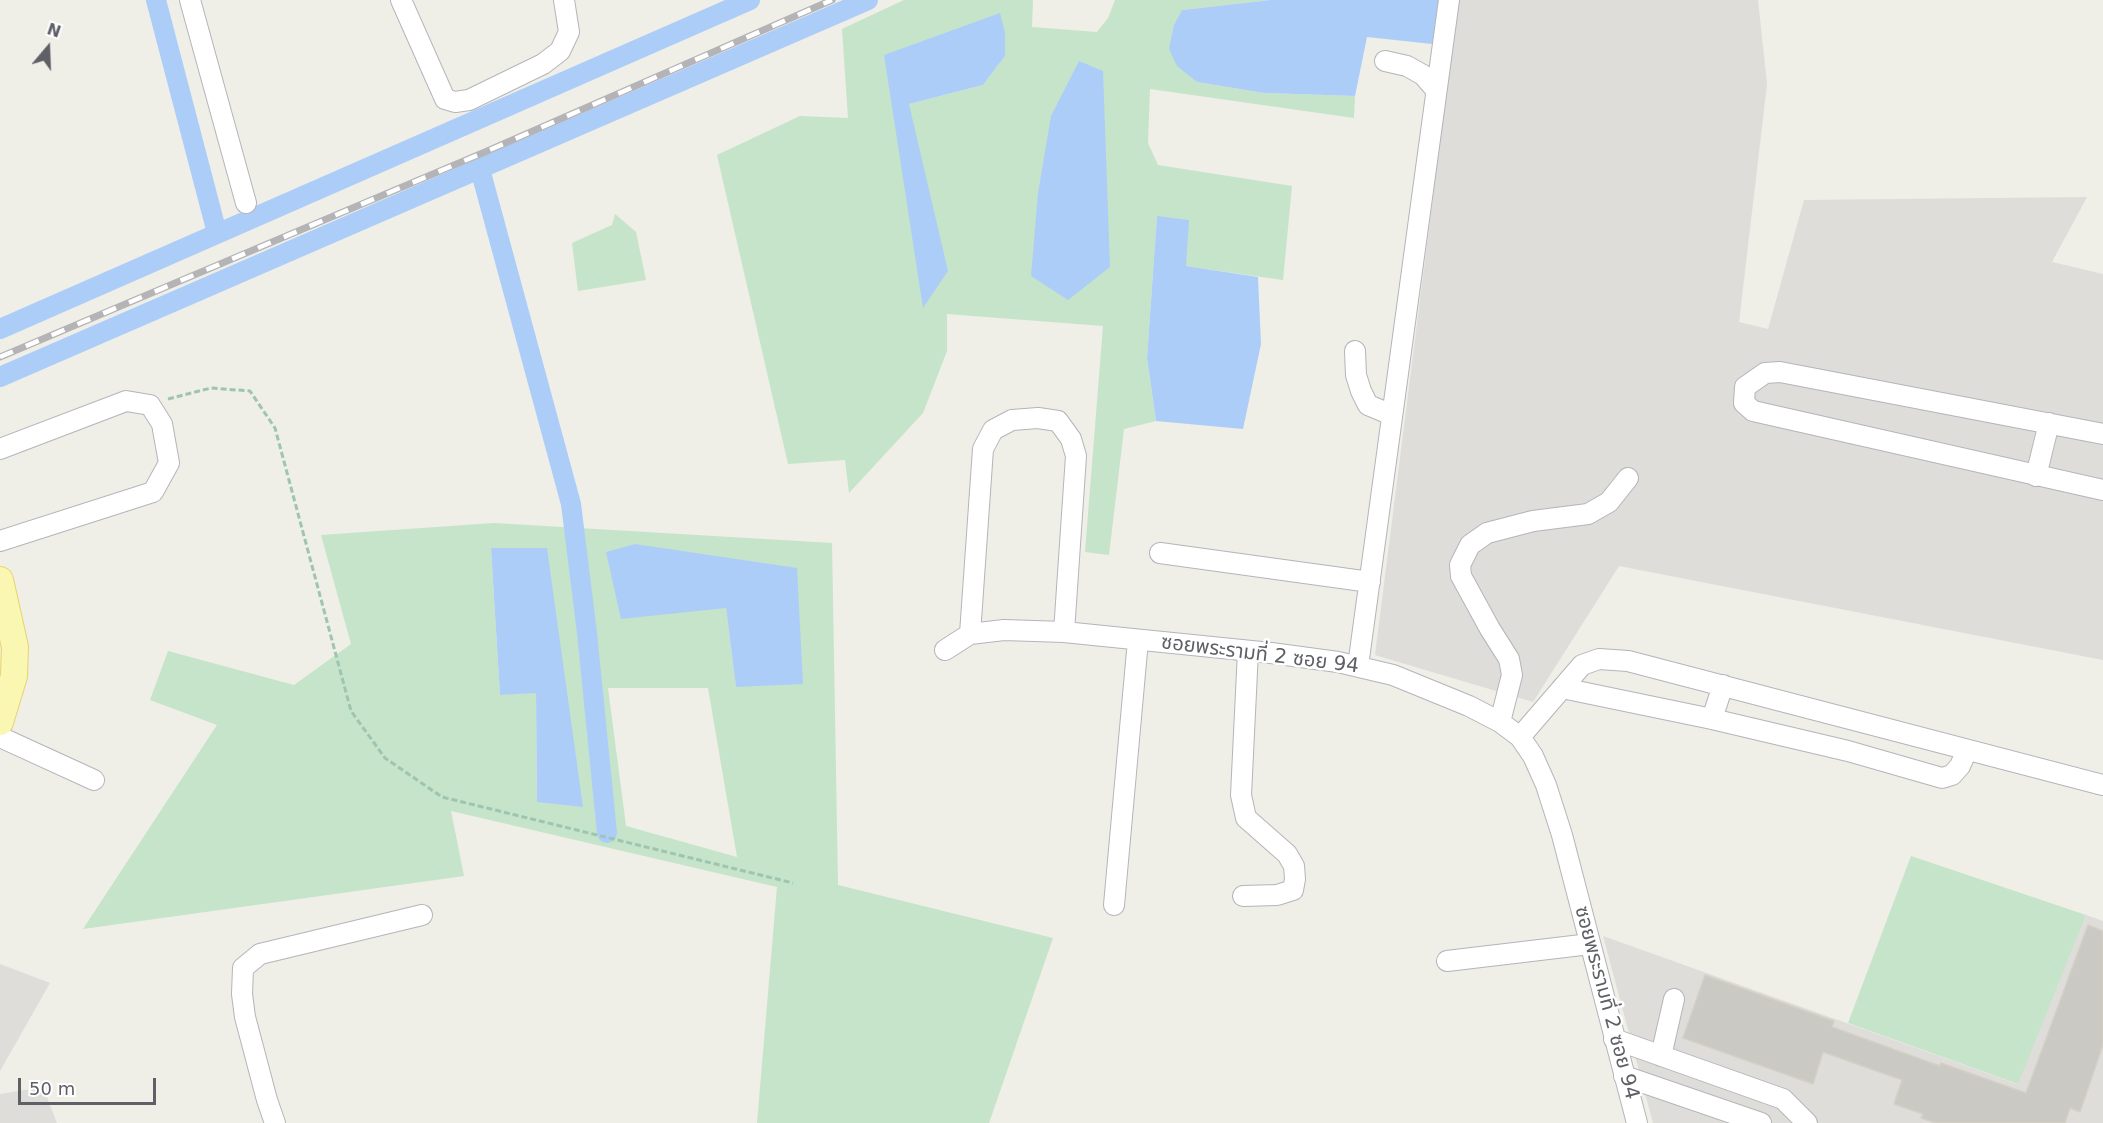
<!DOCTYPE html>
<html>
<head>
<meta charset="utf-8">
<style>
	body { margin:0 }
	#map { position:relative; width:2103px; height:1123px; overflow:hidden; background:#efeee7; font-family:"DejaVu Sans",sans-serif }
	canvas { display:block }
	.north { position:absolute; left:18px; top:18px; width:60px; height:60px; -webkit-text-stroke:4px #fff; paint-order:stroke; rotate:19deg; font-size:16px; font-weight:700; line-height:24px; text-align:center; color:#5e6066 }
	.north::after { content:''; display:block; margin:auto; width:21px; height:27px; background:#5e6066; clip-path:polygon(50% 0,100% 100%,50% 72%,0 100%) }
	.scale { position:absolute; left:18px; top:1078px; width:138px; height:27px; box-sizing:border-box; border:3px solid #5e6066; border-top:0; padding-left:8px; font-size:18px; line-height:21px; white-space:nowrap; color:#5e6066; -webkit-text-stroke:4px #fff; paint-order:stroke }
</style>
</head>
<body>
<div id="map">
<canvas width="2103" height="1123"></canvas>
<div class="north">N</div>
<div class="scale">50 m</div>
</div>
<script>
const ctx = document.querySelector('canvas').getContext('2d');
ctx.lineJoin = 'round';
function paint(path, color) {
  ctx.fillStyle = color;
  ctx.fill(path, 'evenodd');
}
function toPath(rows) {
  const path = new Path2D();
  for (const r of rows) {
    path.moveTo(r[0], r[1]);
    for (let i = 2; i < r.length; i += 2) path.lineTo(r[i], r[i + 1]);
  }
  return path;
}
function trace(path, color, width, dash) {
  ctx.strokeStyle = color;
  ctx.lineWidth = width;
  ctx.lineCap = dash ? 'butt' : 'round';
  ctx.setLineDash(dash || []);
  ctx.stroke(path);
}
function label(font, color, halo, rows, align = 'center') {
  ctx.font = font + ' "DejaVu Sans","Noto Sans Thai",sans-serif';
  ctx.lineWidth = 5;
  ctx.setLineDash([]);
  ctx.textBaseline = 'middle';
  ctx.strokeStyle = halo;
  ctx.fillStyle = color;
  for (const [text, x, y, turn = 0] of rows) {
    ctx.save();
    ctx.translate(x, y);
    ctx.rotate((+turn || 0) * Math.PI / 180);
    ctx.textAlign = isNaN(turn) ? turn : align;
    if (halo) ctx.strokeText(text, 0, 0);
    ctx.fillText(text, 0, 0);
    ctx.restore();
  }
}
paint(toPath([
	[1458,0,1758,0,1767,84,1739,322,1768,329,1804,200,2087,197,2052,262,2103,274,2103,660,1619,566,1533,702,1375,655],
	[2086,915,2103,921,2103,1123,1653,1123,1603,936,2017,1084],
	[0,964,50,983,0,1071],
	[43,1087,57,1123,0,1123,0,1094]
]), '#deddd9');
paint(toPath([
	[904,0,1033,0,1032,27,1097,32,1108,18,1115,0,1270,0,1182,10,1197,82,1264,93,1355,96,1354,118,1150,89,1148,143,1158,165,1292,186,1283,280,1185,266,1157,216,1147,358,1156,421,1124,429,1109,555,1085,552,1103,326,947,314,947,351,923,413,849,493,845,460,788,464,717,155,800,116,848,118,842,29],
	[1005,56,983,85,909,104],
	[615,214,636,232,646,280,578,291,572,243,612,225],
	[494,523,832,543,838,885,1053,938,989,1123,757,1123,777,887,451,811,464,876,83,929,217,725,150,700,168,651,294,685,351,644,321,535],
	[491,548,547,548,537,802,536,692,500,695],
	[726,608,803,683,736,686],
	[608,688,708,688,737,857,626,826],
	[1911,856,2086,915,2018,1084,1848,1023]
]), '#c5e4ca');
paint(toPath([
	[1270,0,1440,0,1432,44,1367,37,1355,96,1264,93,1197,82,1177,66,1169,49,1174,25,1182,10],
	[1000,13,1005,33,1005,56,983,85,909,104,948,271,923,308,884,55],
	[1079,61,1103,71,1110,267,1068,300,1031,276,1038,193,1051,116],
	[1157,216,1189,220,1186,266,1258,277,1261,344,1243,429,1156,421,1147,358],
	[635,544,797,568,803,684,736,687,726,608,621,619,606,552],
	[491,548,547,548,583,807,537,802,536,693,500,695]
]), '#adcdf9');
trace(toPath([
	[156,0,217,233],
	[480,169,571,504,587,633,607,833],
	[0,329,750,0],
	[0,377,868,0]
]), '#adcdf9', 20);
const building = toPath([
	[2088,925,2103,931,2103,1045,2080,1112,2070,1108,2065,1123,1935,1123,1921,1118,1923,1114,1894,1104,1902,1080,1823,1052,1813,1084,1683,1038,1705,975,1834,1021,1832,1027,1940,1066,1941,1063,2026,1093,2088,925]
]);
paint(building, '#cbc9c3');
trace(building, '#d3d1c5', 1.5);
const minor = toPath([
	[190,0,246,203],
	[401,0,445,99,455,102,469,100,543,64,560,51,569,32,564,0],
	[1385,61,1407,66,1423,75,1436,90],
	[1355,351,1356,375,1361,391,1368,405,1392,415],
	[2103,434,1780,372,1765,373,1745,387,1744,403,1753,411,2103,490],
	[0,449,126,401,150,405,162,424,169,463,153,492,0,541],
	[2036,476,2049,423],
	[1160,553,1370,582],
	[970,634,983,449,993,430,1012,420,1038,418,1058,421,1071,439,1076,456,1064,632],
	[945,650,970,634,1004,630,1064,632,1271,653,1338,662,1393,675,1469,706,1500,722,1520,737,1533,756,1546,785,1562,835,1637,1123],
	[1358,666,1449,0],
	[1562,688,1712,719,1848,751,1942,778,1952,775,1960,766,1967,750],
	[1712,719,1723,685],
	[1500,722,1512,675,1509,659,1490,629,1461,576,1460,565,1470,545,1487,533,1533,521,1588,514,1609,502,1628,478],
	[0,737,94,780],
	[1520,737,1582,665,1599,659,1628,661,2103,785],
	[1243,896,1277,895,1293,890,1295,879,1294,866,1287,854,1246,818,1241,795,1248,651],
	[1114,905,1138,640],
	[1447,961,1590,944],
	[1614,1039,1783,1099,1807,1123],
	[1661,1056,1674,999],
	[1624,1076,1761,1123],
	[275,1123,267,1100,245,1017,242,994,243,968,260,954,422,915]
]);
const major = toPath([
	[0,580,15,647,14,676,0,722]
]);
trace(minor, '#b4b5ba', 22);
trace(major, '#e7d568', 28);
trace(toPath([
	[168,399,211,388,250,391,275,428,351,711,385,758,442,797,793,883]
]), '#9ec5af', 3, [6, 3]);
trace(minor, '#fff', 20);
trace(major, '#f9f7b2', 26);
const rail = toPath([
	[0,357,485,152,832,0]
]);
trace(rail, '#b4b4b6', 7);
trace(rail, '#fff', 4.5, [14]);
label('20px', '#5e6066', '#fff', [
	["ซอยพระรามที่ 2 ซอย 94",1260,655,7],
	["ซอยพระรามที่ 2 ซอย 94",1606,1003,75]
]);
</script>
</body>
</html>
